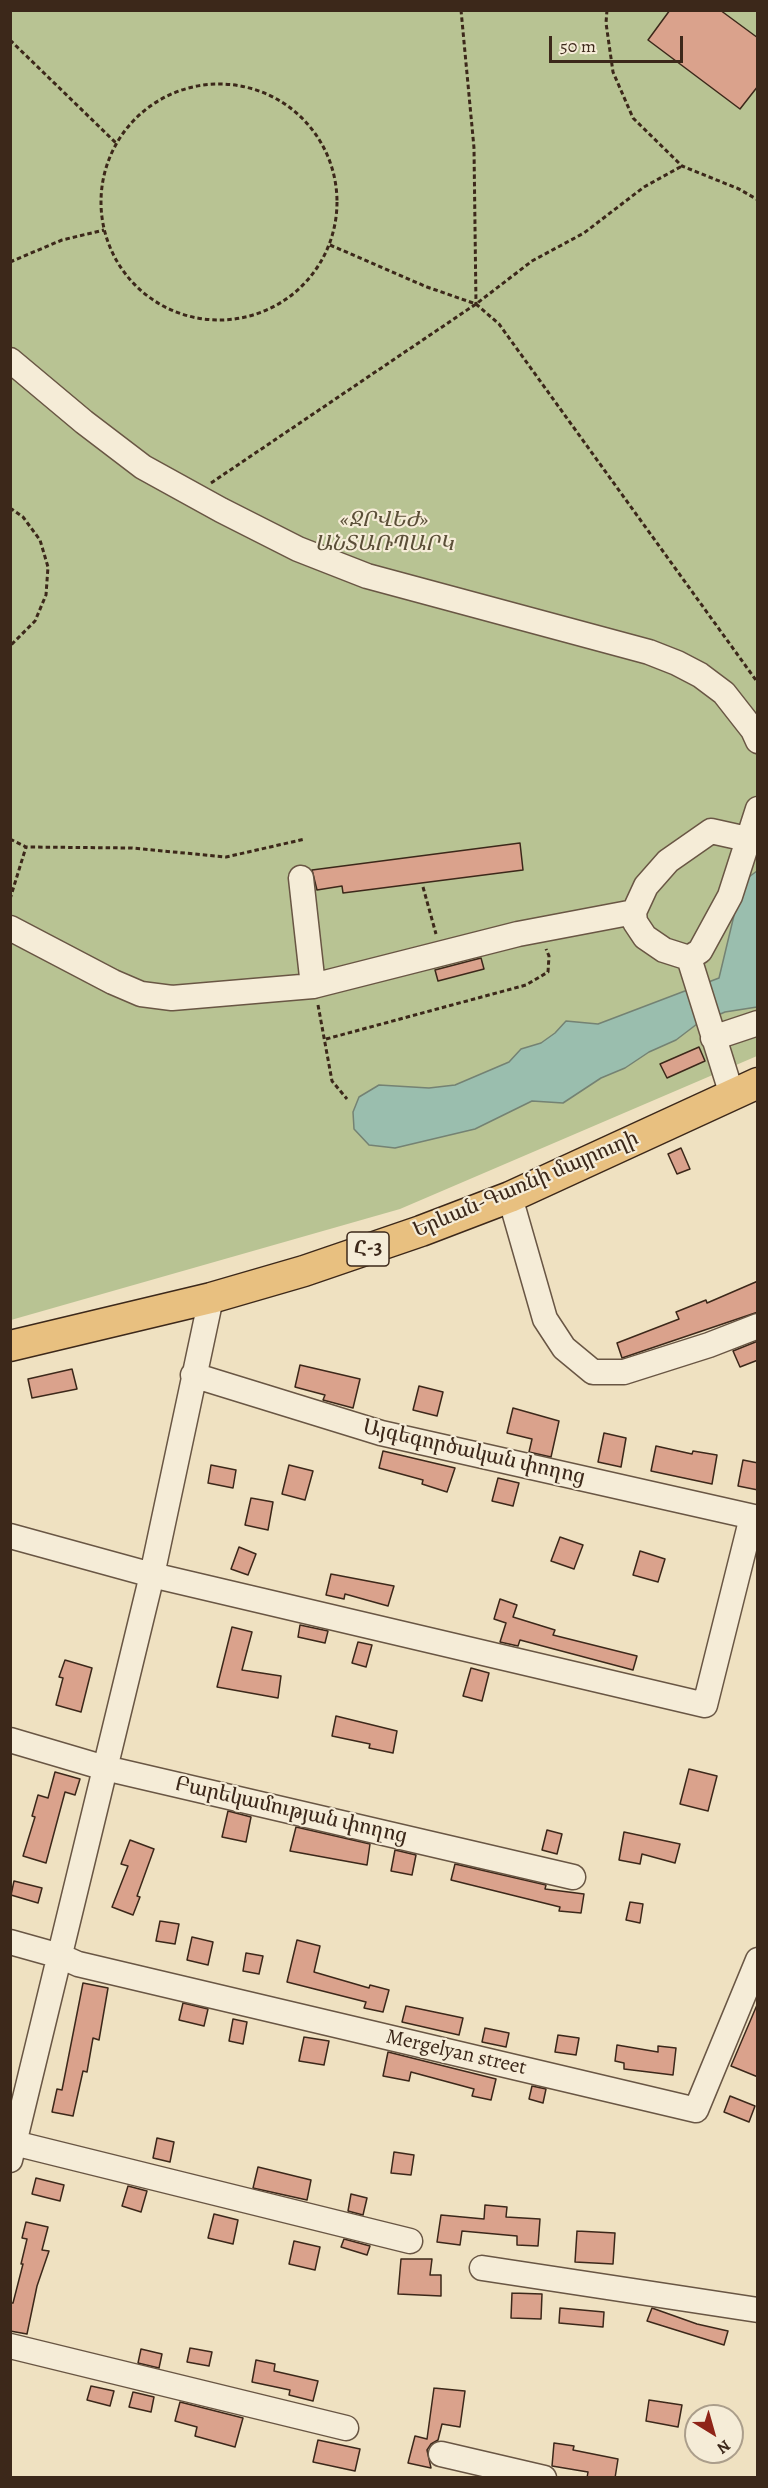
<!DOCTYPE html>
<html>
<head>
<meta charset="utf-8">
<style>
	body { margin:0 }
	#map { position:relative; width:768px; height:2488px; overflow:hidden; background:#efe1c1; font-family:Alegreya,serif }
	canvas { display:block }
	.frame { position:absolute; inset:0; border:12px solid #3c281a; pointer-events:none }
	.north { position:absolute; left:684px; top:2404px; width:60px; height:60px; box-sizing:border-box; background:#f5ecd7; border:2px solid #ab9e8b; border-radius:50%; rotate:143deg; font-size:16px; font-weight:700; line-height:24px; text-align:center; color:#3c281a }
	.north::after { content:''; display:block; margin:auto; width:21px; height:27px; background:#8f2418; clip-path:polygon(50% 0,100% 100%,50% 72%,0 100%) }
	.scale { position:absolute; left:549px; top:36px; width:134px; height:27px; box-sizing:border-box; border:3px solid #3c281a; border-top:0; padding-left:8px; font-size:18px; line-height:21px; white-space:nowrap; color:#3c281a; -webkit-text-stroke:4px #f5ecd7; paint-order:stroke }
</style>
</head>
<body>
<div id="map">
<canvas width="768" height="2488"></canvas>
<div class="frame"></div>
<div class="north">N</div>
<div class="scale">50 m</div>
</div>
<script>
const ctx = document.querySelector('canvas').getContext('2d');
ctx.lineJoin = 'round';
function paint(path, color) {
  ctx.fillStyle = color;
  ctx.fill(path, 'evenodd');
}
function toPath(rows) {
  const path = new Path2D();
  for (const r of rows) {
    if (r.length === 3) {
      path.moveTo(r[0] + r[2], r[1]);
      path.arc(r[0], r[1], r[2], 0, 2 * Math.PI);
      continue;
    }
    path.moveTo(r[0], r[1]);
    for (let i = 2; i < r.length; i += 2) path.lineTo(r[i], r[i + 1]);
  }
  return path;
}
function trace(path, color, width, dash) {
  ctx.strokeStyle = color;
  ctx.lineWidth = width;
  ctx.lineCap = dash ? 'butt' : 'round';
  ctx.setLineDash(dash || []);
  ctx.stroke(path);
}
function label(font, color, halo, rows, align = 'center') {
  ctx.font = font + ' Alegreya,"Noto Serif Armenian",serif';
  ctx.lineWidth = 4.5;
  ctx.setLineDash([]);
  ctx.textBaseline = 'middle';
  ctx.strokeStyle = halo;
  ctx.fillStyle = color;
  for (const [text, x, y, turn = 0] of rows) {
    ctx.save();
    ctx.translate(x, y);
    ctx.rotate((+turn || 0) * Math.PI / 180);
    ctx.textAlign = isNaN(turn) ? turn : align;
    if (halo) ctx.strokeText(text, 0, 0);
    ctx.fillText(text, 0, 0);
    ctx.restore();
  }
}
paint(toPath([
	[10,11,758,11,757,1056,400,1209,11,1320]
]), '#b8c393');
const water = toPath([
	[757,871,757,1007,725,1012,697,1024,676,1040,649,1052,625,1068,601,1078,563,1103,532,1101,475,1129,395,1148,369,1145,354,1129,353,1112,359,1097,379,1085,429,1088,455,1085,509,1062,521,1049,541,1043,555,1033,566,1021,598,1024,719,978,742,882,757,871]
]);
paint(water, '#9abeae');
trace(water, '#748273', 1.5);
const building = toPath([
	[670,10,720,10,758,38,758,86,740,109,648,40,670,10],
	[520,843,523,870,343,893,342,886,317,890,312,870,520,843],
	[481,958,484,969,438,981,435,970,481,958],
	[699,1047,705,1061,667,1078,660,1064,699,1047],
	[681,1148,690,1169,677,1174,668,1154,681,1148],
	[758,1281,758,1312,622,1358,617,1343,679,1319,676,1312,706,1300,707,1303,758,1281],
	[758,1341,758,1360,740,1367,733,1351,758,1341],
	[300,1365,360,1379,353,1408,323,1400,325,1395,295,1387,300,1365],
	[72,1369,77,1389,32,1398,28,1379,72,1369],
	[419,1386,443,1392,437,1416,413,1410,419,1386],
	[513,1408,559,1421,551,1457,529,1452,532,1439,507,1433,513,1408],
	[604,1433,626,1438,621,1467,598,1462,604,1433],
	[656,1446,692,1454,693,1451,717,1455,712,1484,651,1471,656,1446],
	[383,1451,455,1468,447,1492,422,1484,423,1480,379,1468,383,1451],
	[743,1460,758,1463,758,1490,738,1486,743,1460],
	[211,1465,236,1470,233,1488,208,1483,211,1465],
	[289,1465,313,1471,305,1500,282,1494,289,1465],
	[498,1478,519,1483,513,1506,492,1501,498,1478],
	[251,1498,273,1502,268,1530,245,1525,251,1498],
	[560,1537,583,1545,574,1569,551,1561,560,1537],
	[239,1547,256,1554,248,1575,231,1569,239,1547],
	[640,1551,665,1559,658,1582,633,1575,640,1551],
	[331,1574,394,1586,388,1606,345,1594,344,1599,326,1595,331,1574],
	[500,1599,517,1605,513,1617,555,1630,553,1635,637,1656,633,1670,520,1640,518,1646,500,1642,506,1623,494,1619,500,1599],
	[300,1625,328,1631,325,1643,298,1637,300,1625],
	[232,1627,252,1632,242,1670,281,1676,278,1698,217,1687,232,1627],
	[358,1642,372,1645,366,1667,352,1663,358,1642],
	[65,1660,92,1668,81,1712,56,1705,63,1678,59,1677,65,1660],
	[471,1668,489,1673,482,1701,463,1696,471,1668],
	[336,1716,397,1731,393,1753,369,1748,370,1744,332,1736,336,1716],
	[689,1769,717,1776,708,1811,680,1804,689,1769],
	[55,1772,80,1779,75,1795,65,1792,46,1863,23,1856,35,1817,32,1816,38,1795,48,1798,55,1772],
	[228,1811,251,1817,246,1842,222,1837,228,1811],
	[296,1827,370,1844,367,1865,290,1851,296,1827],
	[547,1830,562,1834,557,1854,542,1850,547,1830],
	[624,1832,680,1844,675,1863,642,1854,640,1864,619,1860,624,1832],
	[130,1840,154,1849,137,1896,140,1897,133,1915,112,1907,128,1866,121,1864,130,1840],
	[395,1850,416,1855,412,1875,391,1871,395,1850],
	[455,1864,546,1885,545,1889,584,1894,581,1913,559,1911,560,1907,451,1880,455,1864],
	[14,1881,42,1888,38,1903,11,1895,14,1881],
	[630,1902,643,1904,640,1923,626,1920,630,1902],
	[160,1921,179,1924,175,1944,156,1941,160,1921],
	[192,1937,213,1942,208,1965,187,1960,192,1937],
	[297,1940,320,1946,314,1972,369,1988,370,1985,389,1990,383,2012,364,2008,366,2002,287,1982,297,1940],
	[246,1953,263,1956,259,1974,243,1971,246,1953],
	[83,1983,108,1988,99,2040,93,2038,87,2072,83,2071,73,2116,52,2112,57,2089,62,2090,83,1983],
	[183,2003,208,2009,204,2026,179,2020,183,2003],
	[757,2005,758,2005,758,2077,731,2066,757,2005],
	[406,2006,463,2018,459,2035,402,2022,406,2006],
	[233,2019,247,2022,243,2044,229,2041,233,2019],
	[485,2028,509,2033,506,2047,482,2042,485,2028],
	[558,2035,579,2038,576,2055,555,2052,558,2035],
	[304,2037,329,2041,324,2065,299,2061,304,2037],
	[617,2045,658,2052,658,2046,676,2048,673,2075,624,2069,624,2063,615,2061,617,2045],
	[388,2052,496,2079,491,2100,472,2096,474,2089,411,2072,409,2081,383,2076,388,2052],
	[532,2086,546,2089,543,2103,529,2099,532,2086],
	[730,2096,755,2106,749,2122,724,2112,730,2096],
	[157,2138,174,2142,170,2162,153,2158,157,2138],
	[394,2152,414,2155,411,2175,391,2173,394,2152],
	[258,2167,311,2180,307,2200,253,2188,258,2167],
	[36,2178,64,2185,60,2201,32,2194,36,2178],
	[128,2186,147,2191,141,2212,122,2206,128,2186],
	[351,2194,367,2198,363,2215,348,2211,351,2194],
	[485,2205,507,2207,506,2217,540,2219,538,2246,517,2245,517,2236,462,2231,460,2245,437,2242,441,2215,484,2219,485,2205],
	[214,2214,238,2220,233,2244,208,2238,214,2214],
	[26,2222,48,2227,42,2250,49,2251,37,2286,27,2334,10,2331,10,2303,13,2303,23,2264,21,2264,27,2239,22,2238,26,2222],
	[577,2231,615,2233,613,2264,575,2262,577,2231],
	[344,2239,370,2246,367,2255,341,2247,344,2239],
	[294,2241,320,2247,315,2270,289,2264,294,2241],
	[401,2259,432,2259,430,2275,441,2275,441,2296,398,2294,401,2259],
	[512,2293,542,2294,541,2319,511,2318,512,2293],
	[560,2308,604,2312,603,2327,559,2323,560,2308],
	[652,2308,697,2324,728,2331,724,2345,647,2321,652,2308],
	[190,2348,212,2352,209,2366,187,2362,190,2348],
	[141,2349,162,2354,159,2368,138,2363,141,2349],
	[256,2360,275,2364,274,2371,318,2381,313,2401,289,2395,290,2390,252,2382,256,2360],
	[91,2386,114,2391,110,2406,87,2400,91,2386],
	[434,2388,465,2391,460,2427,442,2424,438,2440,431,2444,427,2450,431,2468,408,2463,415,2436,427,2439,434,2388],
	[133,2392,154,2397,151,2412,129,2407,133,2392],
	[649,2400,682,2405,678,2427,646,2421,649,2400],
	[180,2402,243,2418,235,2447,195,2436,197,2427,175,2421,180,2402],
	[318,2440,360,2449,355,2471,313,2462,318,2440],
	[554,2443,574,2446,573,2450,618,2459,615,2478,587,2478,588,2472,552,2466,554,2443]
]);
paint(building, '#daa28c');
trace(building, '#3c281a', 1.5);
const minor = toPath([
	[10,360,84,422,143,467,221,510,298,549,367,576,649,652,677,663,700,675,724,693,753,730,758,741],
	[301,878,313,986],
	[10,928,113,982,141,994,172,998,313,986,518,934,634,912],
	[689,958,664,950,645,937,635,922,634,912,646,886,668,861,711,831,747,839],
	[713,1038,758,1023],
	[732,1095,689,958,700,951,730,896,758,809],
	[510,1197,545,1319,564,1348,593,1372,624,1372,709,1345,758,1326],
	[193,1375,381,1433,758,1518],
	[10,1536,152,1575,705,1705,752,1517],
	[10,1740,105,1768,573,1877],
	[10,1942,60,1956,78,1964,696,2110,758,1960],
	[10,2142,410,2241],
	[10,2160,152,1575,211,1298],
	[482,2268,758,2310],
	[10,2346,346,2428],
	[441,2454,544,2478]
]);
const major = toPath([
	[10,1346,211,1298,304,1271,421,1231,510,1197,758,1083]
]);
trace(minor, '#695644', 27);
trace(major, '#3c281a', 33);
trace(toPath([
	[461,10,474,148,476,304],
	[607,10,606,23,613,72,633,118,682,166,739,189,758,200],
	[10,40,116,143],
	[219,202,118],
	[330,245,427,287,476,304,499,324,758,683],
	[10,262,62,240,104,230],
	[211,483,476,304,532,261,584,233,644,187,682,166],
	[10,508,23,517,40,540,48,567,46,595,35,621,10,646],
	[10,839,26,847,132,848,226,857,305,839],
	[423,887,436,934],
	[10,899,26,847],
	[318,1005,332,1081,347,1099],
	[326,1039,526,985,548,972,549,956,546,949]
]), '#3c281a', 3, [4.5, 3]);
trace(minor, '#f5ecd7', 24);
trace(major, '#e8c080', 30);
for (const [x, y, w] of [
	[368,1249,42]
]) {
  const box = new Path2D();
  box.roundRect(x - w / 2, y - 17, w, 34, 4.5);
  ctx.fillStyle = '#f5ecd7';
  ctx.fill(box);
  trace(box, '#3c281a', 1.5);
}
label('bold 20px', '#3c281a', null, [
	["Հ-3",368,1249]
]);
label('italic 21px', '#5b4f38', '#f5ecd7', [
	["«ՋՐՎԵԺ»",384,521],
	["ԱՆՏԱՌՊԱՐԿ",384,545]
]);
label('21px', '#3c281a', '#f5ecd7', [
	["Երևան-Գառնի մայրուղի",526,1185,-23],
	["Այգեգործական փողոց",474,1453,13],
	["Բարեկամության փողոց",291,1811,13],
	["Mergelyan street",456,2053,13]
]);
</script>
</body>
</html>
